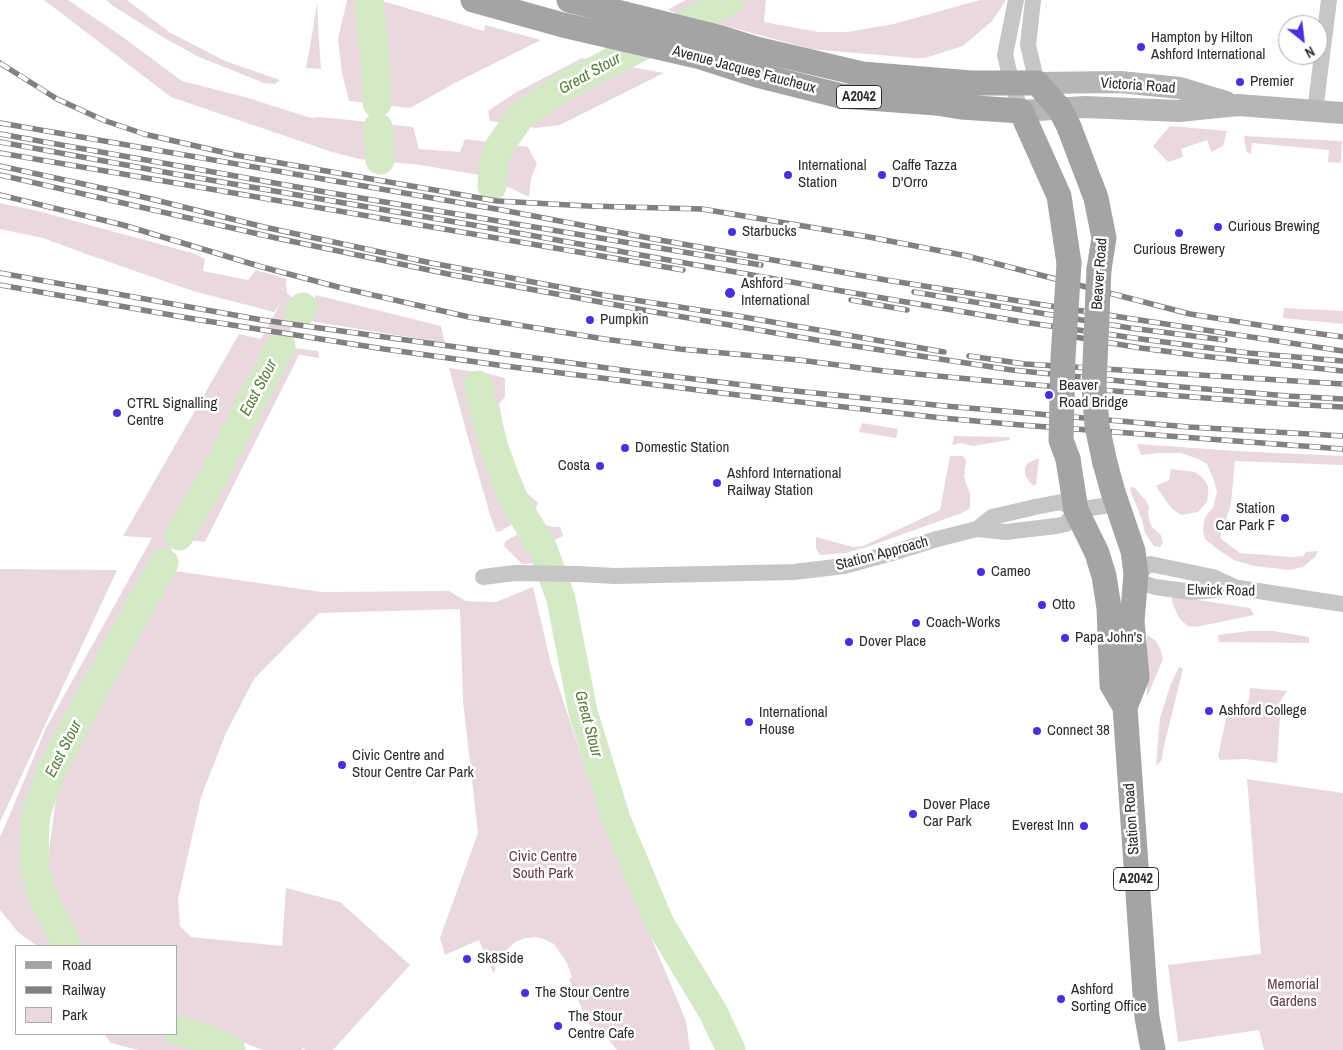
<!DOCTYPE html>
<html>
<head>
<meta charset="utf-8">
<style>
	body { margin:0 }
	#map { position:relative; width:1343px; height:1050px; overflow:hidden; background:#fff; font-family:"Archivo Narrow",sans-serif }
	canvas { display:block }
	.legend { position:absolute; left:15px; top:945px; width:162px; height:90px; box-sizing:border-box; background:#fff; border:1px solid #ababab; margin:0; padding:6px 9px; list-style:none; font-size:15px; color:#2c2c2c }
	.legend li { display:flex; align-items:center; gap:10px; height:25px }
	.legend b { width:25px; border:1px solid #ababab }
	.north { position:absolute; left:1278px; top:15px; width:50px; height:50px; box-sizing:border-box; background:#fff; border:1px solid #ababab; border-radius:50%; rotate:151deg; font-size:14px; font-weight:700; line-height:20px; text-align:center; color:#2c2c2c }
	.north::after { content:''; display:block; margin:auto; width:18px; height:22px; background:#4630e0; clip-path:polygon(50% 0,100% 100%,50% 72%,0 100%) }
</style>
</head>
<body>
<div id="map">
<canvas width="1343" height="1050"></canvas>
<ul class="legend">
<li><b style="height:6px;background:#a4a4a4"></b>Road</li>
<li><b style="height:6px;background:#818181"></b>Railway</li>
<li><b style="height:14px;background:#e9d9df"></b>Park</li>
</ul>
<div class="north">N</div>
</div>
<script>
const ctx = document.querySelector('canvas').getContext('2d');
ctx.lineJoin = 'round';
function paint(path, color) {
  ctx.fillStyle = color;
  ctx.fill(path, 'evenodd');
}
function toPath(rows) {
  const path = new Path2D();
  for (const r of rows) {
    path.moveTo(r[0], r[1]);
    for (let i = 2; i < r.length; i += 2) path.lineTo(r[i], r[i + 1]);
  }
  return path;
}
function trace(path, color, width, dash) {
  ctx.strokeStyle = color;
  ctx.lineWidth = width;
  ctx.lineCap = dash ? 'butt' : 'round';
  ctx.setLineDash(dash || []);
  ctx.stroke(path);
}
function label(font, color, halo, rows, align = 'center') {
  ctx.font = font + ' "Archivo Narrow",sans-serif';
  ctx.lineWidth = 5;
  ctx.setLineDash([]);
  ctx.textBaseline = 'middle';
  ctx.strokeStyle = halo;
  ctx.fillStyle = color;
  for (const [text, x, y, turn = 0] of rows) {
    ctx.save();
    ctx.translate(x, y);
    ctx.rotate((+turn || 0) * Math.PI / 180);
    ctx.textAlign = isNaN(turn) ? turn : align;
    if (halo) ctx.strokeText(text, 0, 0);
    ctx.fillText(text, 0, 0);
    ctx.restore();
  }
}
paint(toPath([
	[44,0,68,0,120,35,182,81,245,97,311,118,318,117,350,120,413,127,419,149,460,152,465,139,528,147,537,164,531,178,529,197,485,176,421,165,359,159,332,152,171,97],
	[106,0,127,0,169,32,225,61,280,80,275,84,264,83,199,57,166,39,113,6],
	[347,0,379,0,484,31,485,25,541,40,455,83,410,108,349,101,342,73,338,39],
	[686,0,766,0,764,22,818,32,847,32,894,24,980,0,1006,0,992,21,963,46,925,58,914,58,811,49,667,10],
	[317,2,319,41,321,69,306,68,312,35],
	[582,58,664,73,560,125,536,128,490,121,488,111,515,93],
	[1170,126,1227,131,1223,146,1211,152,1207,140,1181,149,1183,157,1168,162,1153,146],
	[1244,136,1342,141,1341,163,1328,162,1329,150,1252,143,1251,154,1246,151],
	[0,203,38,211,196,254,205,259,203,271,248,280,256,270,287,279,286,284,287,293,303,307,164,563,37,810,36,874,70,946,37,946,18,932,0,910,0,837,8,819,46,728,152,538,123,536,239,334,261,339,281,302,274,312,193,291,89,255,43,238,0,229],
	[316,295,441,326,445,343,304,320],
	[1284,308,1343,311,1343,324,1283,318],
	[285,347,318,351,319,358,299,355,205,542,184,539],
	[449,368,490,374,505,378,505,397,499,404,507,445,527,493,538,503,535,511,499,532,496,531,490,515,472,452],
	[862,423,898,429,896,438,859,432],
	[954,436,1010,437,1009,440,973,446,961,443,952,445],
	[1137,444,1236,451,1343,456,1343,465,1235,461,1231,504,1220,538,1240,553,1292,557,1303,556,1306,552,1318,551,1315,557,1303,567,1290,570,1254,566,1234,560,1220,551,1205,539,1203,531,1204,520,1208,513,1213,508,1217,492,1214,480,1207,464,1198,459,1181,453,1158,453,1141,455],
	[950,456,963,456,966,460,964,477,970,494,970,508,962,513,867,547,846,553,820,555,816,548,816,537,853,547,863,546,940,510],
	[1039,458,1036,485,1033,486,1026,477,1025,473,1025,467,1028,463],
	[1171,469,1195,472,1203,478,1208,486,1208,495,1207,502,1198,512,1181,515,1172,509,1166,501,1156,486,1169,480],
	[1131,487,1134,487,1146,501,1149,507,1148,515,1151,525,1153,528,1161,535,1163,543,1160,547,1154,546,1145,533,1142,520,1130,490],
	[540,523,552,527,560,527,563,536,554,540,553,556,559,555,559,562,522,564,504,546,505,541],
	[0,569,117,570,0,822],
	[168,570,322,592,449,591,466,601,496,602,533,587,551,664,603,822,686,1021,690,1050,617,1050,606,1036,597,1033,588,1023,569,979,572,977,567,963,554,944,544,939,535,937,526,938,515,942,501,956,496,965,494,974,479,940,445,955,440,938,478,833,463,701,460,609,319,613,254,679,226,733,201,797,178,899,180,926,191,937,282,946,286,888,340,902,410,965,333,1050,305,1050,303,1048,301,1050,263,1050,176,1017,176,946,77,946,66,932,45,879,57,792,99,700],
	[1172,596,1250,608,1254,615,1196,627,1188,626,1182,621,1178,616,1172,602],
	[1248,631,1273,631,1309,637,1309,643,1219,642,1218,635],
	[1147,635,1155,640,1160,648,1163,659,1147,697],
	[1179,667,1183,669,1163,750,1162,760,1156,766,1160,718,1170,686],
	[1250,688,1287,691,1281,700,1277,763,1245,759,1220,760,1218,756,1227,714,1237,713,1245,708,1249,700],
	[1247,779,1343,793,1343,1050,1264,1050,1259,1030,1178,1042,1168,965,1261,954],
	[176,1032,207,1039,229,1050,138,1050,111,1043,104,1034,176,1034]
]), '#e9d9df');
trace(toPath([
	[369,0,375,58,377,103],
	[378,127,380,160],
	[492,186,494,161,499,147,520,117,561,88,710,11,730,0],
	[299,314,303,307],
	[478,385,494,448,511,495,543,549,561,599,583,712,616,819,660,924,713,1012,731,1050],
	[179,536,216,472,247,410,281,346],
	[68,946,44,900,36,874,34,860,35,824,37,810,51,771,96,686,164,563],
	[176,1030,207,1039,231,1050]
]), '#d4e9c5', 29);
trace(toPath([
	[1016,0,1005,55,1012,84,1021,111],
	[1033,0,1028,45,1037,83],
	[1315,111,1329,0],
	[977,529,1006,532,1056,526,1066,524,1076,510],
	[1136,574,1143,583,1155,587,1192,592,1239,588,1343,604],
	[1136,574,1150,564,1213,577,1235,587],
	[483,577,515,573,578,574,615,576,794,572,844,566,892,553,937,539,977,529,992,517,1035,507,1061,502,1076,510,1117,504]
]), '#c6c6c6', 16);
trace(toPath([
	[1037,83,1120,82,1180,88,1226,102],
	[1021,111,1085,107,1179,111,1238,105,1343,113]
]), '#b6b6b6', 22);
trace(toPath([
	[473,0,563,25,701,57,757,75,841,96,936,103,961,107,1021,111,1059,196,1069,263],
	[569,0,721,38,756,49,862,74,971,83,1037,83,1060,109,1069,127,1096,198,1104,238,1099,269],
	[1068,459,1076,510,1097,553,1104,576,1109,608,1112,685,1125,707],
	[1105,463,1113,492,1133,551,1136,574,1132,621,1137,677,1125,707,1145,994,1147,1017,1153,1050]
]), '#a4a4a4', 25);
const rail = toPath([
	[0,63,57,99,103,120,144,134,235,155,497,201,588,206,702,209,744,216,869,237,967,256,1190,314,1271,327,1343,337],
	[0,123,502,210,654,239,886,280,1133,319,1343,351],
	[0,134,325,192,761,265],
	[0,142,175,174,473,225,836,290,1023,322,1141,339,1249,353,1343,361],
	[0,153,683,270],
	[0,166,143,197,264,227,431,263,608,296,738,316,944,352],
	[0,175,276,238,453,275,660,313,822,341,1012,370,1170,386,1288,396,1343,399],
	[0,195,123,225,262,267,342,288,469,317,604,339,680,349,799,360,884,371,1023,384,1271,403,1343,407],
	[0,273,262,320,636,372,785,390,945,406,1189,427,1343,436],
	[0,285,194,319,384,349,505,366,738,395,942,418,1021,425,1343,449],
	[914,292,1130,328,1225,340],
	[851,300,907,310],
	[1063,335,1141,348,1202,356,1343,371],
	[969,356,1025,364,1343,384]
]);
trace(rail, '#818181', 5.5);
trace(rail, '#fff', 4, [11]);
trace(toPath([
	[1099,269,1094,386,1097,426,1105,463],
	[1068,459,1061,440,1063,358,1069,263]
]), '#a4a4a4', 25);
for (const [x, y, r, color] of [
	[1141,47,5,"#4630e0"],
	[1240,82,5,"#4630e0"],
	[788,175,5,"#4630e0"],
	[882,175,5,"#4630e0"],
	[1218,227,5,"#4630e0"],
	[732,232,5,"#4630e0"],
	[1179,233,5,"#4630e0"],
	[730,293,6,"#4630e0"],
	[590,320,5,"#4630e0"],
	[1049,395,5,"#4630e0"],
	[117,413,5,"#4630e0"],
	[625,448,5,"#4630e0"],
	[600,466,5,"#4630e0"],
	[717,483,5,"#4630e0"],
	[1285,518,5,"#4630e0"],
	[981,572,5,"#4630e0"],
	[1042,605,5,"#4630e0"],
	[916,623,5,"#4630e0"],
	[1065,638,5,"#4630e0"],
	[849,642,5,"#4630e0"],
	[1209,711,5,"#4630e0"],
	[749,722,5,"#4630e0"],
	[1037,731,5,"#4630e0"],
	[342,765,5,"#4630e0"],
	[913,814,5,"#4630e0"],
	[1084,826,5,"#4630e0"],
	[467,959,5,"#4630e0"],
	[525,993,5,"#4630e0"],
	[1061,999,5,"#4630e0"],
	[558,1026,5,"#4630e0"]
]) {
  const dot = new Path2D();
  dot.arc(x, y, r, 0, 2 * Math.PI);
  ctx.fillStyle = color;
  ctx.fill(dot);
  trace(dot, '#fff', 2);
}
for (const [x, y, w] of [
	[859,97,45],
	[1136,879,45]
]) {
  const box = new Path2D();
  box.roundRect(x - w / 2, y - 11.5, w, 23, 4);
  ctx.fillStyle = '#fff';
  ctx.fill(box);
  trace(box, '#2c2c2c', 1);
}
label('bold 14px', '#2c2c2c', null, [
	["A2042",859,97],
	["A2042",1136,879]
]);
label('15px', '#2c2c2c', '#fff', [
	["Hampton by Hilton",1151,38],
	["Ashford International",1151,55],
	["Premier",1250,82],
	["International",798,166],
	["Station",798,183],
	["Caffe Tazza",892,166],
	["D'Orro",892,183],
	["Curious Brewing",1228,227],
	["Starbucks",742,232],
	["Curious Brewery",1179,250,"center"],
	["Ashford",741,284],
	["International",741,301],
	["Pumpkin",600,320],
	["Beaver",1059,386],
	["Road Bridge",1059,403],
	["CTRL Signalling",127,404],
	["Centre",127,421],
	["Domestic Station",635,448],
	["Costa",590,466,"right"],
	["Ashford International",727,474],
	["Railway Station",727,491],
	["Station",1275,509,"right"],
	["Car Park F",1275,526,"right"],
	["Cameo",991,572],
	["Otto",1052,605],
	["Coach-Works",926,623],
	["Papa John's",1075,638],
	["Dover Place",859,642],
	["Ashford College",1219,711],
	["International",759,713],
	["House",759,730],
	["Connect 38",1047,731],
	["Civic Centre and",352,756],
	["Stour Centre Car Park",352,773],
	["Dover Place",923,805],
	["Car Park",923,822],
	["Everest Inn",1074,826,"right"],
	["Sk8Side",477,959],
	["Ashford",1071,990],
	["Sorting Office",1071,1007],
	["The Stour Centre",535,993],
	["The Stour",568,1017],
	["Centre Cafe",568,1034]
], 'left');
label('15px', '#2c2c2c', '#fff', [
	["Avenue Jacques Faucheux",744,70,15],
	["Victoria Road",1138,86,4],
	["Beaver Road",1100,274,-86],
	["Station Approach",882,554,-15],
	["Elwick Road",1221,591,1],
	["Station Road",1132,819,-94]
]);
label('15px', '#663b46', '#fff', [
	["Civic Centre",543,857],
	["South Park",543,874],
	["Memorial",1293,985],
	["Gardens",1293,1002]
]);
label('italic 16px', '#557f39', '#fff', [
	["Great Stour",590,74,-29],
	["East Stour",259,388,-62],
	["Great Stour",588,724,75],
	["East Stour",64,749,-63]
]);
</script>
</body>
</html>
